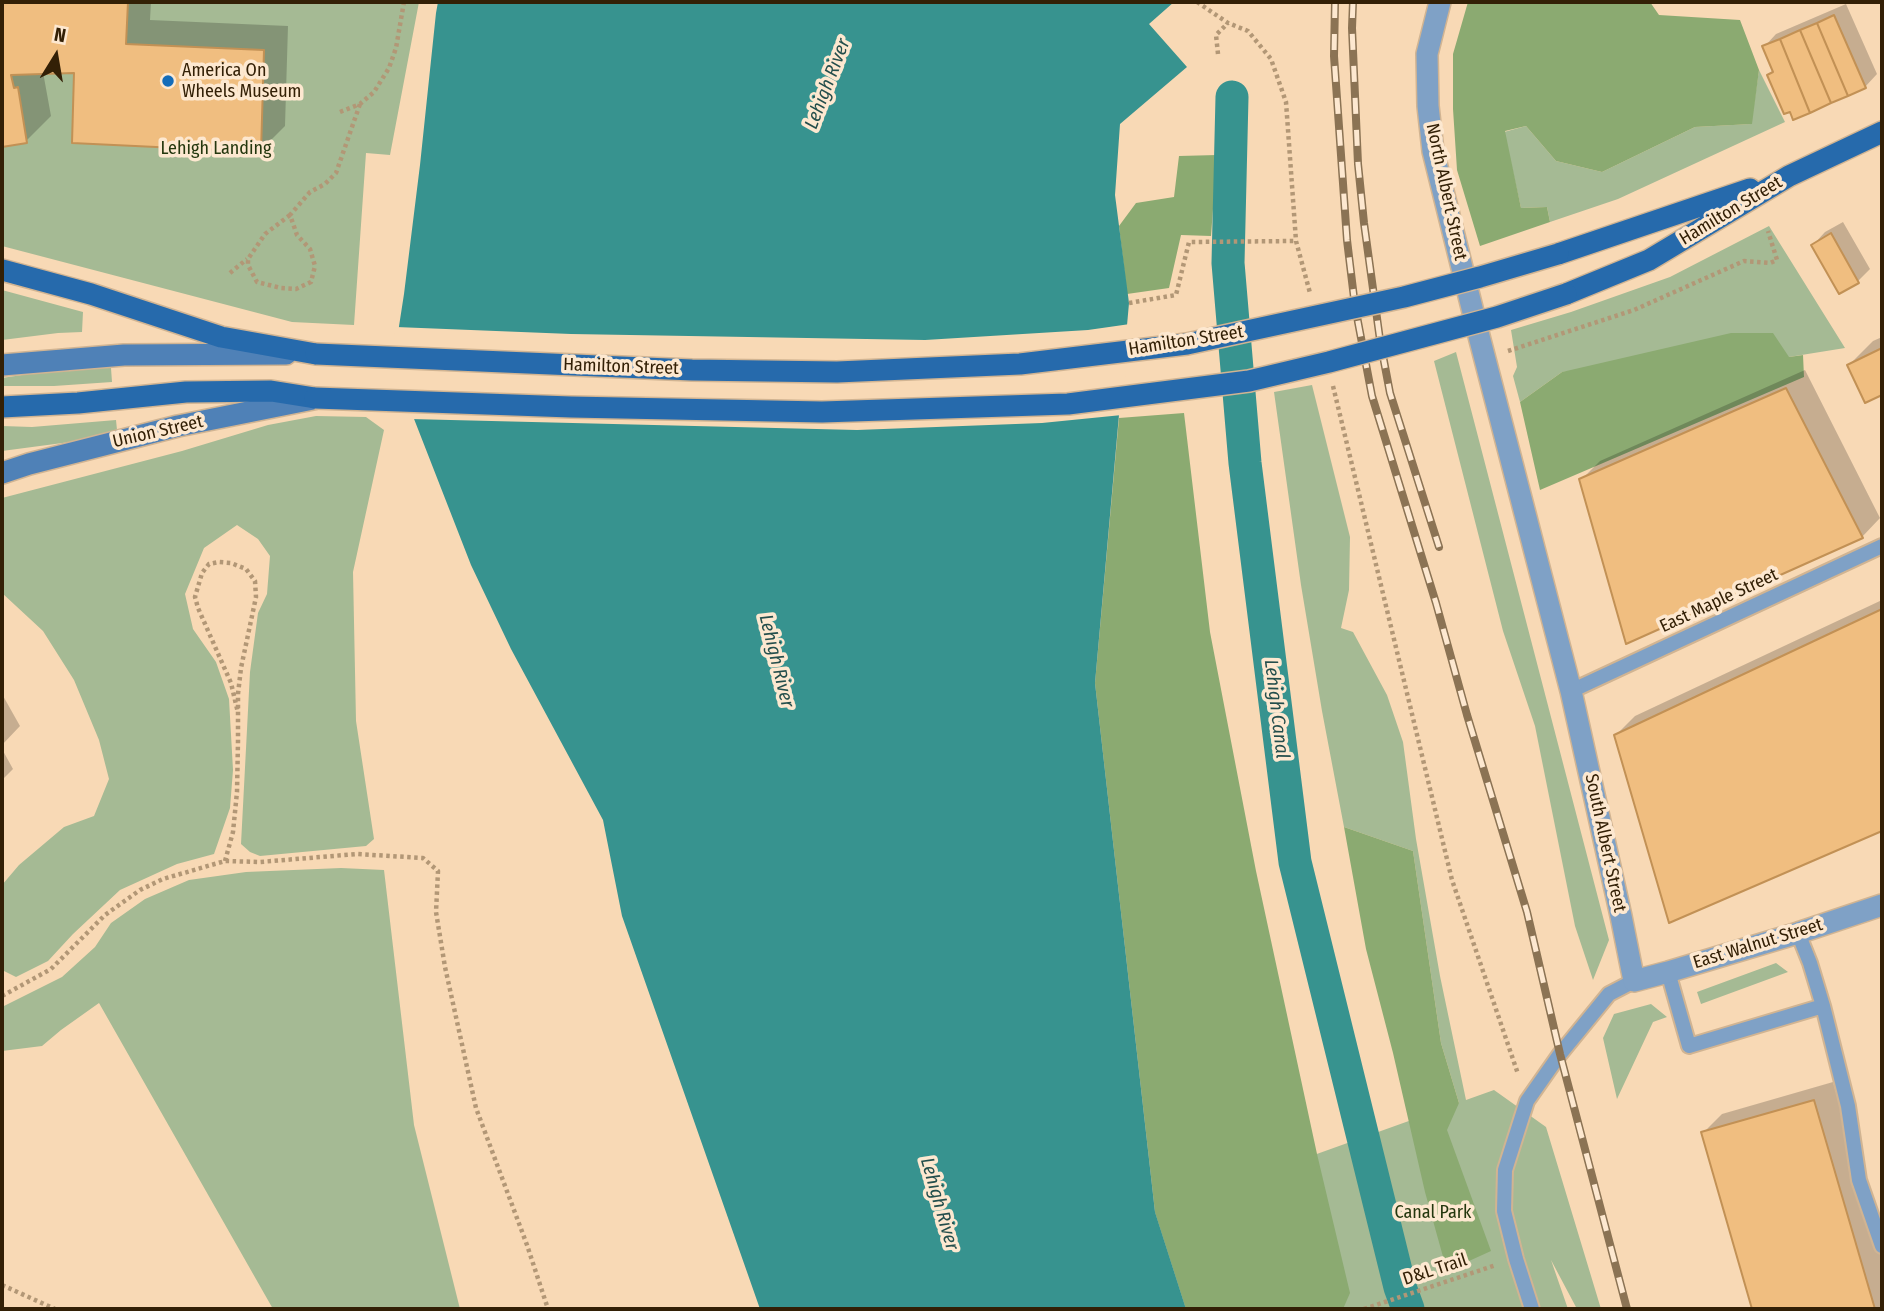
<!DOCTYPE html>
<html>
<head>
<meta charset="utf-8">
<style>
	body { margin:0 }
	#map { position:relative; width:1884px; height:1311px; overflow:hidden; background:#f8d9b5; font-family:"Fira Sans Condensed",sans-serif }
	canvas { display:block }
	.frame { position:absolute; inset:0; border:4px solid #332006; pointer-events:none }
	.north { position:absolute; left:21px; top:21px; width:70px; height:70px; -webkit-text-stroke:5px #fde8d0; paint-order:stroke; rotate:11deg; font-size:19px; font-weight:700; line-height:28px; text-align:center; color:#332006 }
	.north::after { content:''; display:block; margin:auto; width:24px; height:32px; background:#332006; clip-path:polygon(50% 0,100% 100%,50% 72%,0 100%) }
</style>
</head>
<body>
<div id="map">
<canvas width="1884" height="1311"></canvas>
<div class="frame"></div>
<div class="north">N</div>
</div>
<script>
const ctx = document.querySelector('canvas').getContext('2d');
ctx.lineJoin = 'round';
function paint(path, color) {
  ctx.fillStyle = color;
  ctx.fill(path, 'evenodd');
}
function toPath(rows) {
  const path = new Path2D();
  for (const r of rows) {
    path.moveTo(r[0], r[1]);
    for (let i = 2; i < r.length; i += 2) path.lineTo(r[i], r[i + 1]);
  }
  return path;
}
function trace(path, color, width, dash) {
  ctx.strokeStyle = color;
  ctx.lineWidth = width;
  ctx.lineCap = dash ? 'butt' : 'round';
  ctx.setLineDash(dash || []);
  ctx.stroke(path);
}
function label(font, color, halo, rows, align = 'center') {
  ctx.font = font + ' "Fira Sans Condensed",sans-serif';
  ctx.lineWidth = 7;
  ctx.setLineDash([]);
  ctx.textBaseline = 'middle';
  ctx.strokeStyle = halo;
  ctx.fillStyle = color;
  for (const [text, x, y, turn = 0] of rows) {
    ctx.save();
    ctx.translate(x, y);
    ctx.rotate((+turn || 0) * Math.PI / 180);
    ctx.textAlign = isNaN(turn) ? turn : align;
    if (halo) ctx.strokeText(text, 0, 0);
    ctx.fillText(text, 0, 0);
    ctx.restore();
  }
}
paint(toPath([
	[2,2,419,2,390,155,366,153,354,325,292,322,2,246],
	[1759,70,1785,122,1618,199,1550,222,1547,207,1521,208,1504,132,1526,126,1556,161,1602,172,1695,127,1751,124],
	[1769,226,1845,348,1789,357,1562,372,1520,402,1513,376,1517,367,1511,330,1571,312,1670,277],
	[2,290,83,312,82,332,58,333,2,340],
	[1456,352,1609,940,1593,980,1575,926,1535,726,1503,631,1434,361],
	[97,368,111,368,112,382,54,386,2,386,2,378,35,373],
	[1312,385,1350,537,1349,590,1341,628,1353,632,1387,695,1403,742,1416,839,1440,976,1466,1100,1494,1090,1546,1127,1601,1309,1577,1309,1551,1260,1568,1309,1186,1309,1155,1212,1459,1103,1441,1043,1413,851,1344,827,1322,711,1301,585,1274,392],
	[316,416,366,417,384,430,353,572,356,721,374,839,366,846,260,856,250,852,241,844,250,672,258,613,267,594,270,556,258,539,237,525,204,548,185,594,193,629,216,662,229,699,233,770,230,808,214,854,177,864,120,890,73,934,48,961,16,977,2,970,2,885,19,865,64,827,94,816,109,779,99,740,74,680,43,631,2,593,2,498,182,451,268,425],
	[116,420,117,430,95,436,70,442,2,451,2,426,32,427],
	[341,868,384,870,414,1125,460,1309,273,1309,99,1003,61,1030,42,1046,2,1051,2,1007,62,977,95,947,111,923,145,899,189,880,246,872],
	[1776,963,1788,972,1701,1004,1697,992],
	[1651,1004,1667,1017,1653,1022,1617,1099,1603,1038,1614,1014]
]), '#a5ba94');
paint(toPath([
	[1468,2,1650,2,1659,15,1740,20,1759,70,1752,124,1695,127,1602,172,1556,161,1526,126,1505,131,1521,208,1547,207,1550,222,1480,246,1457,170,1453,109,1453,54],
	[1217,155,1211,236,1181,235,1169,288,1127,294,1119,226,1136,203,1174,197,1179,156],
	[1731,333,1773,333,1789,357,1803,355,1804,377,1540,490,1520,402,1562,372],
	[1184,413,1210,632,1256,871,1317,1154,1350,1293,1343,1309,1186,1309,1155,1212,1095,683,1119,418],
	[1344,827,1413,851,1441,1043,1459,1103,1447,1130,1491,1251,1447,1271,1425,1192,1393,1053,1366,949]
]), '#8baa71');
paint(toPath([
	[438,2,1174,2,1149,24,1187,67,1120,124,1115,195,1129,303,1095,683,1155,1212,1186,1309,760,1309,622,916,603,820,511,649,471,565,393,365,404,294,420,165,436,13]
]), '#37938f');
paint(toPath([
	[1130,324,1122,415,1042,423,857,430,410,419,390,365,396,327,571,334,925,340,1088,330]
]), '#f8d9b5');
paint(toPath([
	[2,2,151,2,150,20,288,26,285,126,261,150,76,71,43,72,51,116,26,141,2,145],
	[1846,4,1877,74,1865,87,1769,75,1774,71,1764,47,1776,34],
	[1843,222,1870,269,1858,281,1813,245,1825,232],
	[1882,337,1882,393,1865,401,1849,365,1873,341],
	[1805,370,1880,518,1862,537,1581,480,1600,461],
	[1882,600,1882,829,1670,921,1616,735,1635,716],
	[2,694,20,726,2,745],
	[2,749,13,769,2,780],
	[1833,1082,1882,1252,1882,1309,1754,1309,1703,1133,1722,1114]
]), '#0003');
trace(toPath([
	[1232,97,1228,263,1245,463,1295,862,1400,1287,1408,1309]
]), '#37938f', 33);
const building = toPath([
	[2,2,128,2,126,44,264,50,261,152,72,143,74,73,11,75,14,88,18,87,27,143,2,147,2,2],
	[1834,15,1866,88,1848,96,1817,23,1834,15],
	[1817,23,1848,96,1831,103,1800,30,1817,23],
	[1800,30,1831,103,1810,113,1780,39,1800,30],
	[1780,39,1810,113,1793,120,1790,112,1784,114,1767,75,1773,72,1762,46,1780,39],
	[1831,233,1859,283,1839,294,1811,245,1831,233],
	[1882,348,1882,395,1865,403,1847,365,1882,348],
	[1786,388,1863,538,1626,644,1579,479,1786,388],
	[1882,609,1882,831,1669,923,1614,735,1882,609],
	[1814,1100,1875,1309,1752,1309,1701,1132,1814,1100]
]);
paint(building, '#f0be80');
trace(building, '#c29155', 2);
const lane = toPath([
	[1571,691,1882,546],
	[1668,972,1689,1046,1823,1006,1810,963,1798,933],
	[1823,1006,1848,1106,1859,1180,1882,1246],
	[1532,1309,1516,1259,1504,1211,1505,1170,1527,1101,1560,1054,1609,994,1634,981]
]);
const street = toPath([
	[1440,2,1427,54,1428,106,1433,151,1480,340,1571,691,1621,916,1634,981,1668,972,1798,933,1882,905]
]);
const secondary = toPath([
	[2,365,124,355,286,354],
	[2,473,29,464,178,426,313,399]
]);
const primary = toPath([
	[1558,254,1750,189],
	[2,270,91,294,221,337,316,354],
	[1566,294,1649,260,1789,176,1882,132],
	[2,407,78,403,186,392,271,391,315,398]
]);
trace(lane, '#d1b492', 18);
trace(street, '#d1b492', 24);
trace(secondary, '#d1b492', 24);
trace(primary, '#d1b492', 24);
trace(toPath([
	[1197,2,1228,23,1248,31,1271,59,1286,102,1296,241,1310,293],
	[1218,54,1216,35,1228,23],
	[340,112,360,104,374,92,389,68,396,48,404,2],
	[290,215,265,234,248,259,248,265,257,282,281,288,296,289,311,282,315,266,310,249,297,235,290,215,310,192,325,184,336,173,360,104],
	[230,273,247,259],
	[1129,303,1176,295,1189,242,1296,241],
	[1508,351,1634,310,1744,261,1770,263,1777,260,1768,231],
	[1333,386,1452,880,1518,1074],
	[225,861,233,832,237,792,238,741,238,694,241,668,256,597,255,581,246,569,231,563,219,562,209,564,202,573,195,597,198,608,231,683,238,713],
	[2,996,51,969,105,915,140,890,163,879,225,861,260,862,357,854,423,858,438,871,436,912,445,967,476,1108,527,1245,548,1309],
	[2,1285,55,1309],
	[1364,1309,1496,1265]
]), '#b29776', 4.5, [3.5, 3.5]);
trace(lane, '#7fa1c6', 14);
trace(street, '#7fa1c6', 21);
trace(secondary, '#4f81b7', 21);
trace(primary, '#266aac', 21);
const rail = toPath([
	[1335,2,1334,56,1347,240,1355,306,1372,396,1436,603,1467,715,1527,912,1560,1054,1627,1309],
	[1353,2,1352,28,1358,164,1364,223,1380,340,1390,393,1439,547]
]);
trace(rail, '#8b7354', 8);
trace(rail, '#fde8d0', 5, [16]);
const primaryBridge = toPath([
	[316,354,692,370,837,372,1020,364,1187,344,1404,297,1480,277,1558,254],
	[315,398,571,407,822,412,1068,404,1249,381,1329,362,1497,317,1566,294]
]);
trace(primaryBridge, '#d1b492', 24, []);
trace(primaryBridge, '#266aac', 21);
for (const [x, y, r, color] of [
	[168,81,7,"#146cb9"]
]) {
  const dot = new Path2D();
  dot.arc(x, y, r, 0, 2 * Math.PI);
  ctx.fillStyle = color;
  ctx.fill(dot);
  trace(dot, '#fde8d0', 2.5);
}
label('18px', '#332006', '#fde8d0', [
	["America On",182,71],
	["Wheels Museum",182,92]
], 'left');
label('18px', '#24370e', '#fde8d0', [
	["Lehigh Landing",216,149],
	["Canal Park",1433,1213]
]);
label('18px', '#332006', '#fde8d0', [
	["North Albert Street",1446,192,78],
	["Hamilton Street",1731,211,-31],
	["Hamilton Street",1186,341,-9],
	["Hamilton Street",621,367,2],
	["Union Street",158,432,-13],
	["East Maple Street",1719,601,-25],
	["South Albert Street",1605,843,78],
	["East Walnut Street",1758,944,-17],
	["D&L Trail",1435,1270,-18]
]);
label('italic 19px', '#244e4c', '#fde8d0', [
	["Lehigh River",828,84,-69],
	["Lehigh River",776,661,76],
	["Lehigh Canal",1276,709,83],
	["Lehigh River",939,1204,74]
]);
</script>
</body>
</html>
